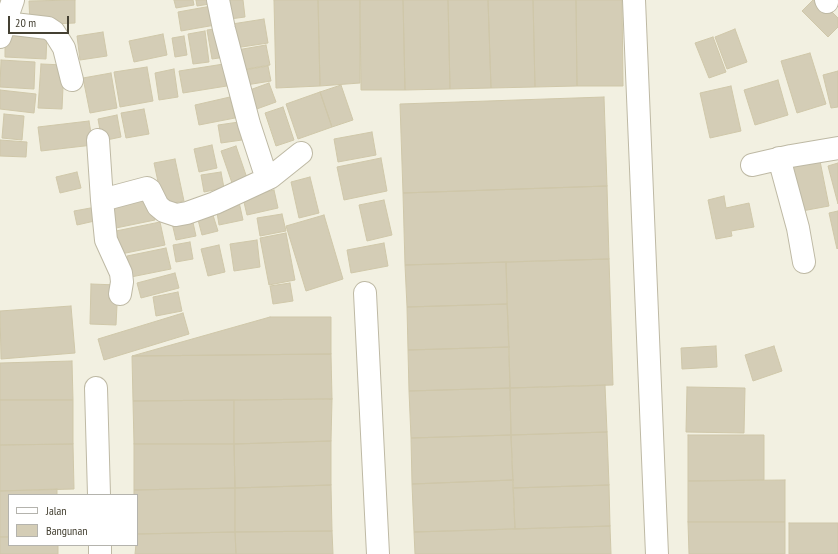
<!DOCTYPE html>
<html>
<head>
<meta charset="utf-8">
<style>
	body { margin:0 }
	#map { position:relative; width:838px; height:554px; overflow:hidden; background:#f2f0e1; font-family:"PT Sans Narrow",sans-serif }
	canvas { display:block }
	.legend { position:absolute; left:8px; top:494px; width:130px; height:52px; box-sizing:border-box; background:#fff; border:1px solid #b4b3ad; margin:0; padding:5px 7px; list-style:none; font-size:12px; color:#444032 }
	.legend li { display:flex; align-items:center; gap:8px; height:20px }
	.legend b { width:20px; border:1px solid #b4b3ad }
	.scale { position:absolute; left:8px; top:16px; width:61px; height:18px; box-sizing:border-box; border:2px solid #444032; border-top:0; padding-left:5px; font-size:12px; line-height:14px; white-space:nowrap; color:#444032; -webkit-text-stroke:3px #fff; paint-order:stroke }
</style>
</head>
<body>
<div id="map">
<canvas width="838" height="554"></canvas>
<ul class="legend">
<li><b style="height:5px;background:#fff"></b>Jalan</li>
<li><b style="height:11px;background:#d4cdb6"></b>Bangunan</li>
</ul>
<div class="scale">20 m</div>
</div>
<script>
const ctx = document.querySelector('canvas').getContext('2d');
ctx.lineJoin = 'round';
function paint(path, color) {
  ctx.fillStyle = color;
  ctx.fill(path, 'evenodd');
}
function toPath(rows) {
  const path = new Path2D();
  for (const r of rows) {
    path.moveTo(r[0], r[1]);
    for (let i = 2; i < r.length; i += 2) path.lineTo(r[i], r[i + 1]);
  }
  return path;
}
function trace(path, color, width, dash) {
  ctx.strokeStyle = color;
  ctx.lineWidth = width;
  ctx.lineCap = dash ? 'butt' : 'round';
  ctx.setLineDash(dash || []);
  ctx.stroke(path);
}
const building = toPath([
	[75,0,75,23,30,25,29,1,75,0],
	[174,0,193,0,194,5,176,8,174,0],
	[196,0,216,0,216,3,197,6,196,0],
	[227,0,243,0,245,17,230,19,227,0],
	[274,0,318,0,320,86,276,88,274,0],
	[318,0,360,0,360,83,320,86,318,0],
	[360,0,403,0,405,90,361,90,360,0],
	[403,0,448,0,450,89,405,90,403,0],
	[448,0,488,0,491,88,450,89,448,0],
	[488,0,533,0,535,87,491,88,488,0],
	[533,0,576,0,577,86,535,87,533,0],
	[576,0,622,0,623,86,577,86,576,0],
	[813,0,820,0,838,18,838,27,828,37,802,11,813,0],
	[217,5,221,24,181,31,178,12,217,5],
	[264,19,268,43,235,48,232,24,264,19],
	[222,28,226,57,212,59,207,30,222,28],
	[735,29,747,62,727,69,715,37,735,29],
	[205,31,209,62,193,64,188,34,205,31],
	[103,32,107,56,80,60,77,36,103,32],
	[5,34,47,36,46,59,5,57,5,34],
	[163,34,167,55,134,62,129,41,163,34],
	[184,36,187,55,175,57,172,38,184,36],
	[713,37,726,72,709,78,695,43,713,37],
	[266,45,270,65,241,70,237,50,266,45],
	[810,53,826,104,797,113,781,61,810,53],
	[1,60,35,62,34,89,0,87,1,60],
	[230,63,233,85,183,93,179,71,230,63],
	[41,64,64,65,62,109,38,108,41,64],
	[268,66,271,81,246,85,244,70,268,66],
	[147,67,153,101,120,107,114,72,147,67],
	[174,69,178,97,159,100,155,73,174,69],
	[838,71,838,107,831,108,823,75,838,71],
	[111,73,117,108,90,113,83,78,111,73],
	[778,80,788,115,755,125,744,90,778,80],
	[269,83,276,102,254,110,247,91,269,83],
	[341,85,353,120,332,127,320,92,341,85],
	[731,86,741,131,710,138,700,93,731,86],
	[0,90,36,94,34,113,0,109,0,90],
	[320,92,332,127,298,139,286,104,320,92],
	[230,97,235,118,199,125,195,105,230,97],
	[604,97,607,186,403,193,400,104,604,97],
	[283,107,294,140,276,146,265,113,283,107],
	[144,109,149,134,126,138,121,113,144,109],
	[4,114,24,116,22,140,2,138,4,114],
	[117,115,121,137,102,141,98,119,117,115],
	[89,121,93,145,41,151,38,127,89,121],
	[246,121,249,139,221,143,218,125,246,121],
	[372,132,376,155,338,162,334,139,372,132],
	[0,140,27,142,26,157,0,156,0,140],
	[212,145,217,168,199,172,194,149,212,145],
	[236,146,247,178,232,183,221,151,236,146],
	[381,158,387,191,344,200,337,167,381,158],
	[175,159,184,201,163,205,154,163,175,159],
	[820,161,829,206,802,211,793,167,820,161],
	[838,163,838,204,828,166,838,163],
	[77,172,81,188,60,193,56,177,77,172],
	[221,172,224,188,204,192,201,175,221,172],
	[310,177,319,213,299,218,291,182,310,177],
	[607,186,609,259,405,265,403,193,607,186],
	[274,190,278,208,247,215,243,198,274,190],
	[151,196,155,220,111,229,106,205,151,196],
	[724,196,726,208,749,203,754,227,731,231,732,236,716,239,708,200,724,196],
	[384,200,392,235,367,241,359,205,384,200],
	[239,202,243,220,219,225,216,206,239,202],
	[96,207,99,220,77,225,74,211,96,207],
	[838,211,838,248,837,249,829,213,838,211],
	[212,212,218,231,202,235,197,216,212,212],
	[282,214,286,231,260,236,257,218,282,214],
	[324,215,343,279,306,291,286,226,324,215],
	[192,218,196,236,176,240,172,223,192,218],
	[160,222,165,245,121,254,116,231,160,222],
	[286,233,295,280,269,285,260,238,286,233],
	[257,240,260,267,234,271,230,244,257,240],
	[190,242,193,259,176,262,173,245,190,242],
	[384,243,388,266,351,273,347,250,384,243],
	[219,245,225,272,208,276,201,249,219,245],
	[166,248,171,269,131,277,127,256,166,248],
	[609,259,613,385,510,388,506,262,609,259],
	[506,262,507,304,407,307,405,265,506,262],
	[175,273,179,288,141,298,137,283,175,273],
	[290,283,293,301,273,304,270,286,290,283],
	[91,284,118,285,116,325,90,324,91,284],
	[178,292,182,311,156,316,153,297,178,292],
	[507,304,509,347,408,350,407,307,507,304],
	[71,306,75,353,1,359,0,311,71,306],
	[183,313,189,334,104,360,98,339,183,313],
	[270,317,331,317,331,354,132,356,270,317],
	[716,346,717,367,682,369,681,348,716,346],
	[774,346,782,371,753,381,745,355,774,346],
	[509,347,510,388,409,391,408,350,509,347],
	[331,354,332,399,133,401,132,356,331,354],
	[72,361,73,400,0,400,0,363,72,361],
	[605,385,607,432,511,435,510,388,605,385],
	[687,387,745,388,744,433,686,432,687,387],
	[510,388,511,435,411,438,409,391,510,388],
	[332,399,331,441,234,444,234,400,332,399],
	[0,400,73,400,73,444,0,445,0,400],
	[234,400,234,444,134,444,133,401,234,400],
	[607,432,609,485,513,488,511,435,607,432],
	[511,435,513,480,412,484,411,438,511,435],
	[688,435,764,435,764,480,688,481,688,435],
	[331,441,331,485,235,488,234,444,331,441],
	[73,444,74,489,0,491,0,445,73,444],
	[134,444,234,444,235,488,134,490,134,444],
	[513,480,515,529,414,532,412,484,513,480],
	[785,480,785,522,688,522,688,481,785,480],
	[331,485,332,531,235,532,235,488,331,485],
	[609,485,610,526,515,529,513,488,609,485],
	[235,488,235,532,137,534,137,495,134,495,134,490,235,488],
	[57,489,57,495,9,495,9,537,0,537,0,491,57,489],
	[688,522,785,522,785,554,689,554,688,522],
	[789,523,838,523,838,554,789,554,789,523],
	[610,526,611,554,415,554,414,532,610,526],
	[332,531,333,554,236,554,235,532,332,531],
	[235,532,236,554,135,554,137,534,235,532],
	[0,537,9,537,9,545,58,545,58,554,0,554,0,537]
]);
paint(building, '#d4cdb6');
trace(building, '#cfc7a9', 1);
const minor = toPath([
	[218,0,224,29,249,124,267,179],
	[634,0,657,554],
	[826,0,827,2],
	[5,23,48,28,54,32,64,48,72,80],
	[0,37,13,0],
	[98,140,102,200,106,240,121,273,122,282,120,294],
	[779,158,798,228,804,262],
	[752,165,791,156,838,148],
	[102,200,147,188,150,190,158,206,164,211,176,215,187,213,215,203,271,177,301,153],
	[365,293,378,554],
	[96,388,99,495],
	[100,545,100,554]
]);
trace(minor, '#beb9a4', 24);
trace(minor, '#fff', 22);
</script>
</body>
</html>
